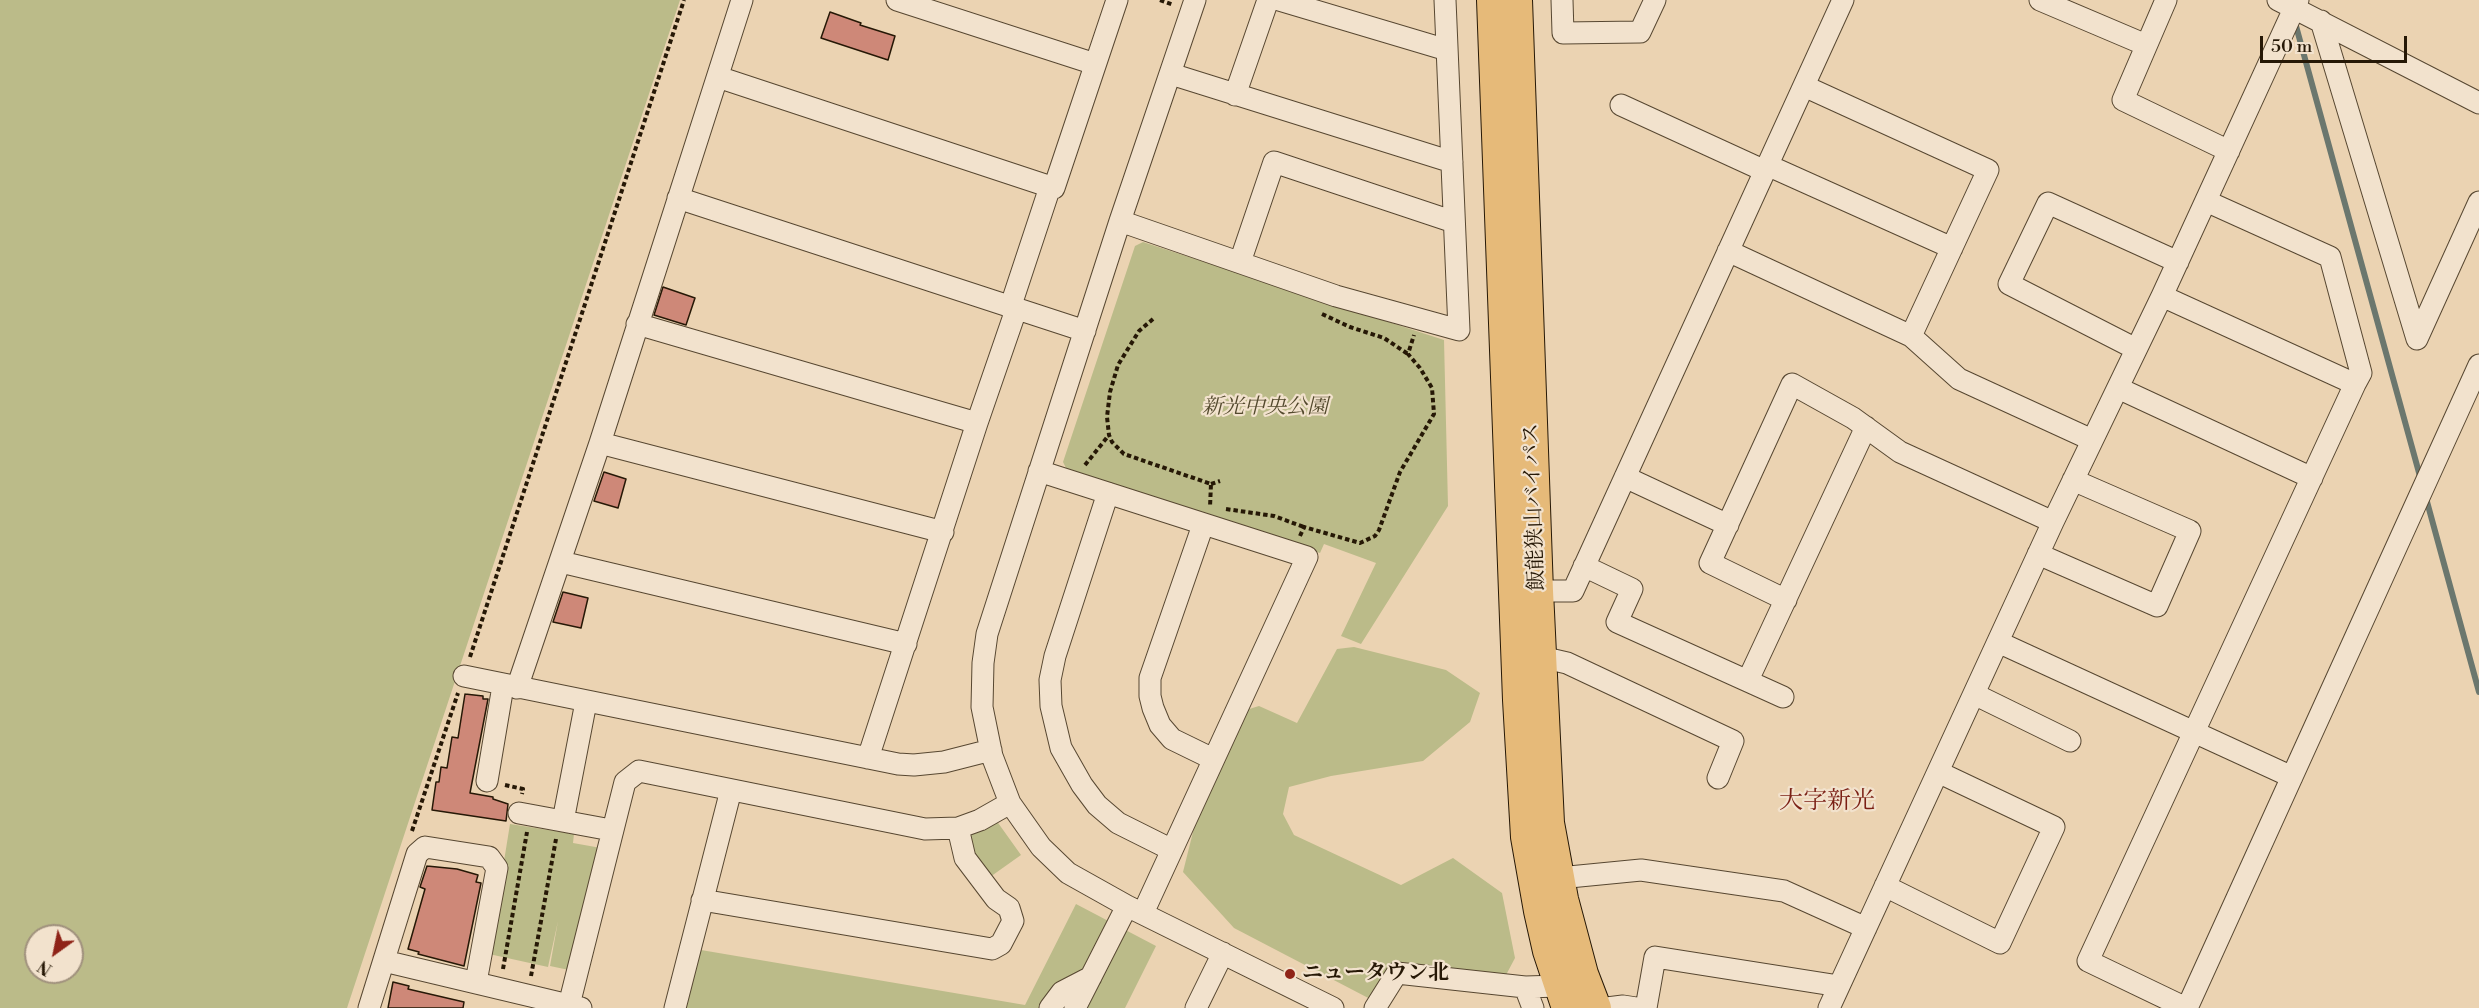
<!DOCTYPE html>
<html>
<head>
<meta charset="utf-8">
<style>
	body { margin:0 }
	#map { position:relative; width:2479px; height:1008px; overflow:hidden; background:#ebd3b2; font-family:"Libre Bodoni",serif }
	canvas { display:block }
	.north { position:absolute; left:24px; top:924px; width:60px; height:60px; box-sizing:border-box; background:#f2e2cd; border:2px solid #a0917d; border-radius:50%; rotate:213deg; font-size:16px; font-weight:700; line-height:24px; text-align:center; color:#261806 }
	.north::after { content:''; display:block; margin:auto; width:21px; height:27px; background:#8f2418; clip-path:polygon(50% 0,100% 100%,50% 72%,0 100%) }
	.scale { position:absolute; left:2260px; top:36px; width:147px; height:27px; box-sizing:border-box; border:3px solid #261806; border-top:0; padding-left:8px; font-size:18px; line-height:21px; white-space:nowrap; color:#261806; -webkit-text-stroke:4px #f2e2cd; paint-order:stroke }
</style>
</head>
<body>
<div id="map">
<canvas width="2479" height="1008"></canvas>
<div class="north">N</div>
<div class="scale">50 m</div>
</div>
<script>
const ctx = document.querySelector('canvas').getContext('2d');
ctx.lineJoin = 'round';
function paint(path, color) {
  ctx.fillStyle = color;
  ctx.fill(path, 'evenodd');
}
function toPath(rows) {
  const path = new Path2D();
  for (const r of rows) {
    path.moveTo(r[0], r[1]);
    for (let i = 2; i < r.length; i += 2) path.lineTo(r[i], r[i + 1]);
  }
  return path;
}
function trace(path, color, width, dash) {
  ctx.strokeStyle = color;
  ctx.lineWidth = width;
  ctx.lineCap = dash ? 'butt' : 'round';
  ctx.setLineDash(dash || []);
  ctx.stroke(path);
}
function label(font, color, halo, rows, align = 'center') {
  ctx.font = font + ' "Libre Bodoni","Noto Serif JP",serif';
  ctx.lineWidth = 4.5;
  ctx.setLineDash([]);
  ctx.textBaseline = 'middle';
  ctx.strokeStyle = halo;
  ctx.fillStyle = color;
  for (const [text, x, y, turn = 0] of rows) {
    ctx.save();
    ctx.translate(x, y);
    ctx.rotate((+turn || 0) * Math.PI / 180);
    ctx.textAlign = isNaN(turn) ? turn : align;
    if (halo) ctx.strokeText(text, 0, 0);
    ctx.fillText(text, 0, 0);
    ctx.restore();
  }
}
paint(toPath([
	[0,0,680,0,347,1008,0,1008],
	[36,936,72,936,72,972,36,972],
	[1143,242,1444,340,1448,506,1361,644,1341,636,1376,563,1324,544,1320,553,1067,470,1063,462,1135,246],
	[1354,647,1446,670,1480,693,1470,722,1423,761,1331,776,1289,787,1283,814,1294,835,1401,885,1453,858,1502,893,1515,958,1506,975,1400,962,1374,1001,1234,928,1183,872,1195,824,1246,710,1259,706,1297,723,1337,649],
	[996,820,1021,855,990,877,971,854,968,840,972,832],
	[510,824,574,834,573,843,601,848,569,970,550,966,558,921,548,967,489,954],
	[1076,904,1156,946,1125,1008,686,1008,701,950,1025,1005]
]), '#bbbb89');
trace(toPath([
	[2296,26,2421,480],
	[2426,498,2479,692]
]), '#6b776e', 6);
const building = toPath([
	[830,12,861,23,860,25,895,36,888,60,821,38,830,12],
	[663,287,695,298,686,325,654,315,663,287],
	[604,472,626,479,618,508,594,501,604,472],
	[563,592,588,598,581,628,553,622,563,592],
	[465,694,483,696,483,699,488,699,470,793,493,797,493,799,508,804,506,821,432,810,436,782,439,782,441,767,447,768,452,737,458,738,465,694],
	[427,866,457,869,478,875,476,882,481,883,464,966,418,954,419,952,408,949,425,889,420,887,427,866],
	[393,982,409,986,408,989,464,1002,463,1008,388,1008,393,982]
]);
paint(building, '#ce8878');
trace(building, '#261806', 1.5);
const minor = toPath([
	[897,0,1095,64],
	[1195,0,1120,221,987,634,983,663,982,707,992,756,1010,803,1041,847,1068,873,1127,906,1333,1008],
	[1279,0,1447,50],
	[1562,0,1563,33,1640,32,1655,0],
	[2040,0,2146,45],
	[2166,0,2123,100,2229,151],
	[2278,0,2479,103],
	[2321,21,2417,339,2479,202],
	[1171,74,1452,162],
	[718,77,1054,188,1117,0],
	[1804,86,1988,170,1911,336],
	[1235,95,1268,0],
	[1621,105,1765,171],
	[1767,165,1952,248],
	[678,198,1085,331],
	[2206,201,2330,257,2361,373,2355,384],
	[1120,221,1336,296,1459,330,1445,0],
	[1728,251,1911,336,1959,379,2092,440],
	[1240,262,1274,162,1454,222],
	[2162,296,2355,384,2088,961,2186,1008],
	[1010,308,1050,187],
	[637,324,977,423],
	[2136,349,2009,284,2048,203,2178,262],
	[2118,388,2312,478],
	[600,443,943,532],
	[1039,471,1307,557,1143,913],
	[1625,477,1728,525],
	[1108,493,1055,656,1050,680,1051,706,1061,748,1082,785,1097,805,1118,823,1172,850],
	[1203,525,1150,678,1150,696,1153,708,1160,725,1172,739,1213,759],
	[2038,554,2157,606,2190,531,2073,480],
	[561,562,906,644],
	[1584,566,1632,589,1617,622,1783,697],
	[1538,591,1573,591,1843,0],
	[1786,600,1710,563,1792,384,1853,418,1900,452,2053,522],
	[1998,642,2292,777],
	[1541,657,1567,663,1733,741,1718,778],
	[464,676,898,764,914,765,944,762,991,750],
	[1748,680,1866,427],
	[517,688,600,443,742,0],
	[1974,694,2070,741],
	[868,758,977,423,1016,310],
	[487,781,503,686],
	[519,813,611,830],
	[563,821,586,702],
	[1559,878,1641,870,1784,891,1866,928],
	[1885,886,2000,943,2054,827,1938,772],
	[702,900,992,949,1001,944,1013,921,1009,908,996,899,965,858,958,828],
	[384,961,581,1008],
	[1525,987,1533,1008],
	[569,1005,625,782,639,771,925,829,958,828,980,820,1010,803],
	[369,1008,417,854,425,847,489,857,497,868,476,982],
	[675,1008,731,790],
	[1050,1008,1062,992,1091,977],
	[1075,1008,1127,906],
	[1196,1008,1223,953],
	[1375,1008,1397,973,1525,987,1560,986],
	[1607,1008,1623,1006,1636,1008],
	[1646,1008,1655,957,1839,986],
	[1829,1008,2053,522,2162,296,2298,0],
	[2187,1008,2479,365]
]);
const highway = toPath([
	[1492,0,1518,700,1526,837,1539,911,1548,951,1567,1008],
	[1517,0,1538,591,1549,823,1563,899,1583,974,1596,1008]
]);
trace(minor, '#574731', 23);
trace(highway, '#261806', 32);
trace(toPath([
	[1160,0,1174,5],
	[1322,314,1350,327,1384,338,1408,354],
	[1153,319,1139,331,1118,365,1110,392,1107,417,1109,435,1112,442,1124,454,1211,484,1210,507],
	[1085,465,1109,435],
	[1211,484,1220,481],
	[1226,509,1274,516,1304,527],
	[1300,536,1304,527,1360,543,1375,536,1379,530,1400,472,1434,414,1432,388,1420,368,1408,354,1414,335],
	[470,657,684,0],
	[505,785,523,789,522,794],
	[412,831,458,693],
	[503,969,527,832],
	[531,976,556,839]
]), '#261806', 4, [4.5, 3]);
trace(minor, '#f2e2cd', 21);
trace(highway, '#e6ba79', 30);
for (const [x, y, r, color] of [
	[1290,974,6,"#8f2418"]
]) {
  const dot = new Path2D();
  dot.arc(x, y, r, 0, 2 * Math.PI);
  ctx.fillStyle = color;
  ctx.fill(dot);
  trace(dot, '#f2e2cd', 2);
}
label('italic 21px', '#53492d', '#f2e2cd', [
	["新光中央公園",1265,408]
]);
label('21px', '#261806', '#f2e2cd', [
	["飯能狭山バイパス",1535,507,-92]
]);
label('bold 21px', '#261806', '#f2e2cd', [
	["ニュータウン北",1302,974]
], 'left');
label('24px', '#7a1f14', '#f2e2cd', [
	["大字新光",1827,802]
]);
</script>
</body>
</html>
